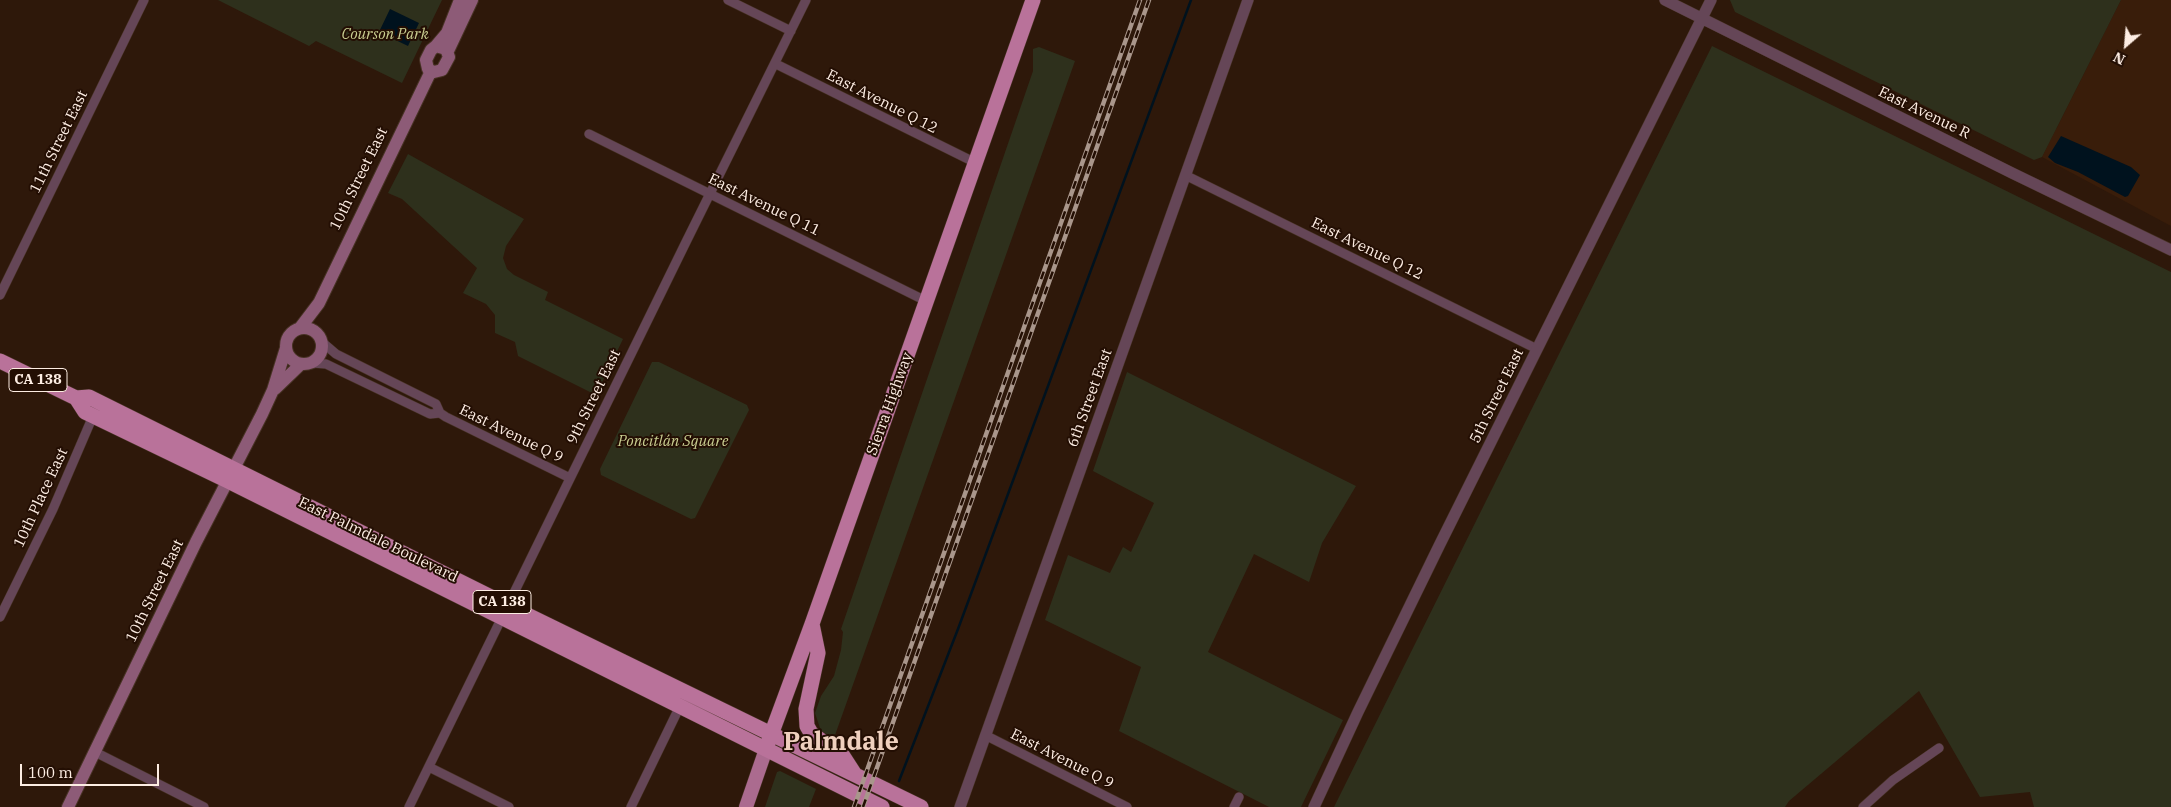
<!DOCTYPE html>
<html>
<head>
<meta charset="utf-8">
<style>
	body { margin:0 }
	#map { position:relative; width:2171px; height:807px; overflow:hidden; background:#2e180a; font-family:"IBM Plex Serif",serif }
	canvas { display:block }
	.north { position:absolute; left:2101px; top:20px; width:50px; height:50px; -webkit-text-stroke:4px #230e03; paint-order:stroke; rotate:207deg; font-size:14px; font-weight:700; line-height:20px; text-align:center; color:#fdede3 }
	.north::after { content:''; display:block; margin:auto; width:18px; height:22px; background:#fdede3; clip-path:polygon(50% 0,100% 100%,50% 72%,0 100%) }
	.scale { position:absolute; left:20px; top:764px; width:139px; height:22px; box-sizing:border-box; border:2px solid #fdede3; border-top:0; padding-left:6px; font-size:15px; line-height:18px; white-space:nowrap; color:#fdede3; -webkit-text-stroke:4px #230e03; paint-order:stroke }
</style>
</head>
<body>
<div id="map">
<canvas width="2171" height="807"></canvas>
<div class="north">N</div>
<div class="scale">100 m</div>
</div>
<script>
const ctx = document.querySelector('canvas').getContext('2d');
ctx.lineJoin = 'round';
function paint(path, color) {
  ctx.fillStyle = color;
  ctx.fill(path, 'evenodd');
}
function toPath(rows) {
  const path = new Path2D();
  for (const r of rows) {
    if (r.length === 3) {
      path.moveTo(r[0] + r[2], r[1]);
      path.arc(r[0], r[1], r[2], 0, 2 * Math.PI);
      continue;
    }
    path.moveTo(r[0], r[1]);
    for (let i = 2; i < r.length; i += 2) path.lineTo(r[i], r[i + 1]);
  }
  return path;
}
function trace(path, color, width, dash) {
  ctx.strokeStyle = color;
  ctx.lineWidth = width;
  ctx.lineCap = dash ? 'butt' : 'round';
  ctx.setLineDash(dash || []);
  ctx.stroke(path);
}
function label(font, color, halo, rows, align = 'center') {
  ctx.font = font + ' "IBM Plex Serif",serif';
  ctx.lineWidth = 4;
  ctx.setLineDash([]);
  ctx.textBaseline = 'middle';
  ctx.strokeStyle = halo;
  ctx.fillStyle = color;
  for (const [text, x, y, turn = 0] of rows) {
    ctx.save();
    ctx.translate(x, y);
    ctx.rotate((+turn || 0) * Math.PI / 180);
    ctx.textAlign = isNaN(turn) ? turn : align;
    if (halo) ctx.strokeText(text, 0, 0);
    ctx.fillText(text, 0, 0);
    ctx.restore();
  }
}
paint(toPath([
	[2121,0,2171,0,2171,226,2042,157]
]), '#391d0a');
paint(toPath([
	[218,0,442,0,402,83,316,41,309,46],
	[1730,0,2121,0,2042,157,2034,160,1735,12],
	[1712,46,2171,272,2171,807,2034,807,2030,792,1980,797,1919,691,1789,801,1785,807,1334,807],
	[1039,47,1075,61,834,738,821,731,815,713,821,696,834,676,841,650,843,632,841,629,1033,71,1033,49],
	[408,154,524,219,506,246,503,258,507,269,514,275,548,292,545,300,623,339,596,395,518,356,515,342,495,333,495,315,486,304,463,293,477,268,402,199,388,193],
	[652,362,659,362,747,405,749,410,695,518,691,519,601,475,600,469],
	[1127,372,1356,486,1322,543,1309,582,1254,554,1208,652,1343,720,1301,807,1269,807,1119,731,1141,667,1045,620,1068,555,1110,573,1123,547,1131,552,1154,503,1093,471],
	[780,771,816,789,809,807,765,807,777,772]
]), '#2e301c');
paint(toPath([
	[390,9,419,23,408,46,383,34,382,36,378,34],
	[2061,136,2131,167,2140,175,2128,196,2125,197,2078,172,2055,163,2048,157]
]), '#00121e');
trace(toPath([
	[899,781,958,629,1191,0]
]), '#00121e', 2.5);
const minor = toPath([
	[728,0,791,31],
	[776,64,976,163],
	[589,134,926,301],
	[1185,175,1537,349],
	[0,295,144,0],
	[322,342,336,354,436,404,440,413,446,417,570,478],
	[312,363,326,364,430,414,440,413],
	[0,617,53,509,93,416],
	[985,735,1127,807],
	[95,752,204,807],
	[429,767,509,807],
	[409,807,686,242,806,0],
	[631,807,680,706],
	[1234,807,1239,797],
	[1863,807,1893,780,1939,748]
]);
const tertiary = toPath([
	[1665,0,2012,173,2171,250],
	[960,807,1248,0],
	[1314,807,1358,712,1440,544,1711,0]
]);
const secondary = toPath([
	[436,46,446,49,449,57,442,70,434,72,428,69,426,60,431,50,436,46],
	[436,46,447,33,460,0],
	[448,51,472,0],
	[300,328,319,303,431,71],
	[304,346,18],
	[275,389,301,364],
	[68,807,196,542,262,414,273,390,286,348]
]);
const primary = toPath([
	[746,807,766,749]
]);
const trunk = toPath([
	[0,361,76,398,85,412,228,481,882,807],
	[76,398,89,397,521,612,921,807],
	[812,624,818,653,806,709,807,726,811,733,843,756,854,773],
	[768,743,812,624,1033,0]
]);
trace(minor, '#473224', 10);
trace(tertiary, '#473224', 12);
trace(secondary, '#473224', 14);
trace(primary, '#473224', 15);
trace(trunk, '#473224', 16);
trace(minor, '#654657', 9);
trace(tertiary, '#654657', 11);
trace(secondary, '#8d5b77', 12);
trace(primary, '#ab6b8f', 14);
trace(trunk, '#b9729a', 15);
const rail = toPath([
	[854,807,1140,0],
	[863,807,1149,0]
]);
trace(rail, '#a9968b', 4.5);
trace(rail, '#230e03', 2.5, [8]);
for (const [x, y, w] of [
	[38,380,58],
	[502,602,58]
]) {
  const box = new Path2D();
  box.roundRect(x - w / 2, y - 11.5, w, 23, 4);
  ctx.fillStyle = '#230e03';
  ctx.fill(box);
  trace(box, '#fdede3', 1);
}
label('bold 14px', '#fdede3', null, [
	["CA 138",38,380],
	["CA 138",502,602]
]);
label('italic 15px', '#c8cd90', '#230e03', [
	["Courson Park",385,35],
	["Poncitlán Square",673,442]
]);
label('15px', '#fdede3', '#230e03', [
	["East Avenue Q 12",882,102,27],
	["East Avenue R",1924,113,26],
	["11th Street East",59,142,-64],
	["10th Street East",359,179,-64],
	["East Avenue Q 11",764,205,26],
	["East Avenue Q 12",1367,249,26],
	["5th Street East",1497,396,-64],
	["9th Street East",594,397,-64],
	["6th Street East",1090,398,-70],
	["Sierra Highway",890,404,-70],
	["East Avenue Q 9",511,434,26],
	["10th Place East",41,498,-65],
	["East Palmdale Boulevard",378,540,26],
	["10th Street East",155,591,-64],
	["East Avenue Q 9",1062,759,27]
]);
label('bold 25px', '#efd0be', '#230e03', [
	["Palmdale",841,743]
]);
</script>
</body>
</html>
